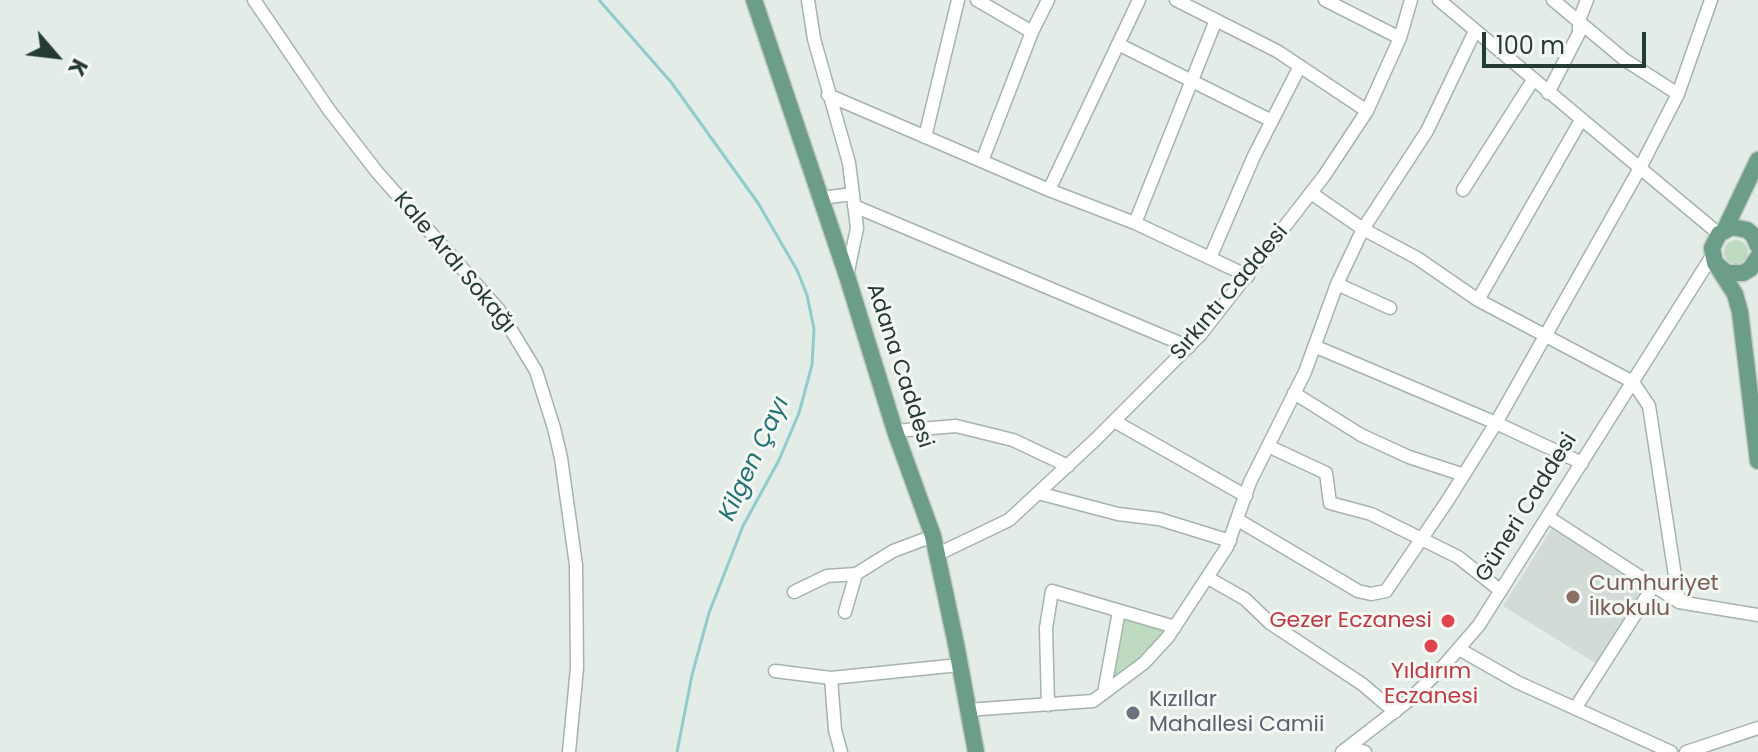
<!DOCTYPE html>
<html>
<head>
<meta charset="utf-8">
<style>
	body { margin:0 }
	#map { position:relative; width:1758px; height:752px; overflow:hidden; background:#e3ece6; font-family:Poppins,sans-serif }
	canvas { display:block }
	.north { position:absolute; left:16px; top:16px; width:80px; height:80px; -webkit-text-stroke:6px #f4f8f5; paint-order:stroke; rotate:118deg; font-size:22px; font-weight:700; line-height:32px; text-align:center; color:#243b31 }
	.north::after { content:''; display:block; margin:auto; width:28px; height:36px; background:#243b31; clip-path:polygon(50% 0,100% 100%,50% 72%,0 100%) }
	.scale { position:absolute; left:1482px; top:32px; width:164px; height:36px; box-sizing:border-box; border:4px solid #243b31; border-top:0; padding-left:10px; font-size:24px; line-height:28px; white-space:nowrap; color:#243b31; -webkit-text-stroke:6px #f4f8f5; paint-order:stroke }
</style>
</head>
<body>
<div id="map">
<canvas width="1758" height="752"></canvas>
<div class="north">K</div>
<div class="scale">100 m</div>
</div>
<script>
const ctx = document.querySelector('canvas').getContext('2d');
ctx.lineJoin = 'round';
function paint(path, color) {
  ctx.fillStyle = color;
  ctx.fill(path, 'evenodd');
}
function toPath(rows) {
  const path = new Path2D();
  for (const r of rows) {
    if (r.length === 3) {
      path.moveTo(r[0] + r[2], r[1]);
      path.arc(r[0], r[1], r[2], 0, 2 * Math.PI);
      continue;
    }
    path.moveTo(r[0], r[1]);
    for (let i = 2; i < r.length; i += 2) path.lineTo(r[i], r[i + 1]);
  }
  return path;
}
function trace(path, color, width, dash) {
  ctx.strokeStyle = color;
  ctx.lineWidth = width;
  ctx.lineCap = dash ? 'butt' : 'round';
  ctx.setLineDash(dash || []);
  ctx.stroke(path);
}
function label(font, color, halo, rows, align = 'center') {
  ctx.font = font + ' Poppins,sans-serif';
  ctx.lineWidth = 6;
  ctx.setLineDash([]);
  ctx.textBaseline = 'middle';
  ctx.strokeStyle = halo;
  ctx.fillStyle = color;
  for (const [text, x, y, turn = 0] of rows) {
    ctx.save();
    ctx.translate(x, y);
    ctx.rotate((+turn || 0) * Math.PI / 180);
    ctx.textAlign = isNaN(turn) ? turn : align;
    if (halo) ctx.strokeText(text, 0, 0);
    ctx.fillText(text, 0, 0);
    ctx.restore();
  }
}
paint(toPath([
	[1552,528,1643,588,1597,664,1503,606]
]), '#d2dbd5');
paint(toPath([
	[1736,252,12],
	[1123,617,1166,628,1155,647,1110,683]
]), '#bedbc1');
trace(toPath([
	[599,0,671,82,758,203,797,270,807,295,814,329,812,365,799,413,779,460,743,526,709,613,692,675,677,752]
]), '#90cccb', 3);
const minor = toPath([
	[254,0,329,110,377,172,499,310,536,371,554,428,561,458,576,565,577,668,569,752],
	[808,0,814,39,849,163,857,228,847,276],
	[977,0,1032,32],
	[1176,0,1277,51,1367,111],
	[1325,0,1400,38],
	[1439,0,1719,234],
	[1553,0,1625,60,1678,94],
	[1118,44,1272,121],
	[1548,93,1579,33,1579,20,1587,0],
	[828,95,1049,190,1135,223,1248,276],
	[925,137,958,0],
	[982,161,1032,32,1048,0],
	[1049,190,1139,0],
	[1463,190,1533,80],
	[1311,193,1363,229,1417,258,1478,300,1633,382,1649,406,1679,602],
	[821,198,853,194],
	[854,206,1189,347],
	[1135,223,1216,20],
	[1210,258,1254,156,1300,66],
	[1337,284,1390,308],
	[1478,300,1581,120],
	[1314,346,1496,423,1582,463],
	[1294,393,1361,435,1409,457,1464,475],
	[1114,421,1246,496],
	[895,431,956,426,1013,440,1068,466],
	[1268,446,1326,473,1330,503,1371,514,1458,557,1501,591],
	[1038,493,1118,514,1159,519,1230,541],
	[1548,517,1679,602,1758,615],
	[1238,520,1358,591,1371,594,1386,591,1448,500,1496,423,1640,168,1678,94,1711,0],
	[938,554,1009,520,1095,440,1201,334,1324,176,1367,111,1400,38,1411,0],
	[1208,578,1245,599,1270,623,1362,684,1395,712],
	[794,592,827,576,856,574],
	[845,612,856,574,893,551,933,536],
	[1459,649,1517,682,1671,752],
	[775,671,831,678,959,665],
	[831,678,835,730,841,752],
	[1104,693,1119,611],
	[1048,705,1046,628,1052,591,1175,627],
	[1576,707,1654,585],
	[967,710,1093,701,1144,663,1168,637,1227,547,1250,482,1305,372,1337,284,1363,229,1427,131,1475,31],
	[1349,747,1365,752],
	[1342,752,1408,701,1441,669,1479,625,1712,256],
	[1686,752,1758,728]
]);
const major = toPath([
	[754,0,847,276,895,431,933,536,956,644,976,752],
	[1725,229,1758,160],
	[1758,246,1753,235,1747,230,1732,227,1719,234,1712,248,1715,263,1727,273,1743,273,1750,269,1758,257],
	[1715,263,1735,294,1740,312,1758,461]
]);
trace(minor, '#a6b3ac', 15);
trace(major, '#c2c8c5', 19);
trace(minor, '#fff', 12);
trace(major, '#6c9d88', 16);
for (const [x, y, r, color] of [
	[1573,597,8,"#8d6e63"],
	[1448,621,8,"#e0444e"],
	[1431,646,8,"#e0444e"],
	[1133,713,8,"#6b7280"]
]) {
  const dot = new Path2D();
  dot.arc(x, y, r, 0, 2 * Math.PI);
  ctx.fillStyle = color;
  ctx.fill(dot);
  trace(dot, '#f4f8f5', 3);
}
label('22px', '#243b31', '#f4f8f5', [
	["Kale Ardı Sokağı",454,263,50],
	["Sırkıntı Caddesi",1230,293,-50],
	["Adana Caddesi",899,366,72],
	["Güneri Caddesi",1527,508,-58]
]);
label('22px', '#785e54', '#f4f8f5', [
	["Cumhuriyet",1589,584],
	["İlkokulu",1589,609]
], 'left');
label('22px', '#be3a42', '#f4f8f5', [
	["Gezer Eczanesi",1432,621],
	["Yıldırım",1431,672,"center"],
	["Eczanesi",1431,697,"center"]
], 'right');
label('22px', '#5b616d', '#f4f8f5', [
	["Kızıllar",1149,700],
	["Mahallesi Camii",1149,725]
], 'left');
label('italic 24px', '#247272', '#f4f8f5', [
	["Kilgen Çayı",755,459,-65]
]);
</script>
</body>
</html>
